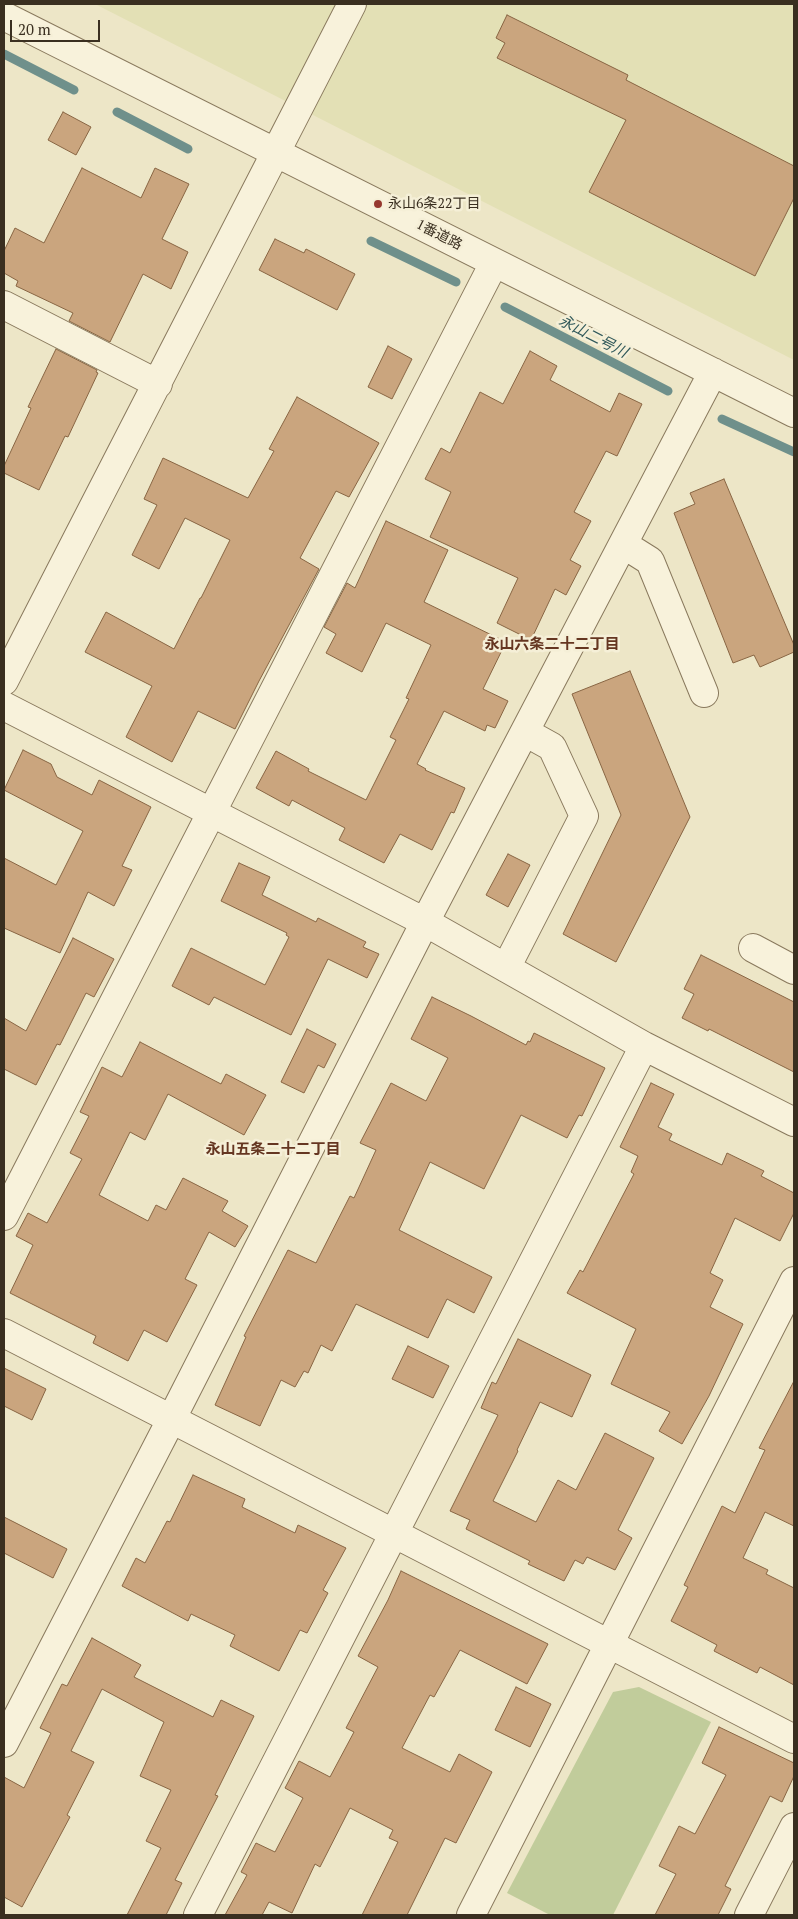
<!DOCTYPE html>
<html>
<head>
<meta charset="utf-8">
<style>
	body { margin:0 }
	#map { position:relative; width:798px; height:1919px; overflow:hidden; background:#ede6c7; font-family:"PT Serif",serif }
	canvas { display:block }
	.frame { position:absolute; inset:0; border:5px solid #3a2f20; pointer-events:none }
	.scale { position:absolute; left:10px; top:20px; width:90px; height:22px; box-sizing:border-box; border:2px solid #3a2f20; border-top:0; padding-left:6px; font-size:15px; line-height:18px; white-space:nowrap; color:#3a2f20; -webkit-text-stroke:4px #f5efd7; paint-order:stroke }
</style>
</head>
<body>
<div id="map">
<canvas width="798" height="1919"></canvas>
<div class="frame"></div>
<div class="scale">20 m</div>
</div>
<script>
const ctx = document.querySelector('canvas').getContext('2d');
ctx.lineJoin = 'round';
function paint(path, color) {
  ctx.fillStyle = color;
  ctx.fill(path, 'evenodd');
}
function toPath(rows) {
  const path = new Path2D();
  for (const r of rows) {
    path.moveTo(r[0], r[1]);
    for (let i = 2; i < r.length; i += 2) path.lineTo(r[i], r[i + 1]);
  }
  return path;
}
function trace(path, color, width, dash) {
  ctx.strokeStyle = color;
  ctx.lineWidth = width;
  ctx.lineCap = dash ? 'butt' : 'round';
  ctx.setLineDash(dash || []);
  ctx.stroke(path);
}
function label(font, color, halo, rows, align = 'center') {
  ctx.font = font + ' "PT Serif","Noto Sans JP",serif';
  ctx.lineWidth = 5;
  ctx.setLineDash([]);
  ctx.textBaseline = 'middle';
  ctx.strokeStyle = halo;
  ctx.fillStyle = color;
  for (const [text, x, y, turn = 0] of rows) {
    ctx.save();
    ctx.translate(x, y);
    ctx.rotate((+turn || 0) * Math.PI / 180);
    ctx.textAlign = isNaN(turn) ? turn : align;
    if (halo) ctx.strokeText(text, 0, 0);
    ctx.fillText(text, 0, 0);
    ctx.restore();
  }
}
paint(toPath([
	[95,4,794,4,794,360]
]), '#e3e0b5');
paint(toPath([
	[639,1687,711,1722,613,1915,550,1915,507,1893,613,1692]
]), '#c1cc9b');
trace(toPath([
	[4,54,74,90],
	[117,112,188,149],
	[371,241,456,282],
	[505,307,668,391],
	[722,419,794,452]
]), '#6f908b', 9);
const building = toPath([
	[507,15,628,75,626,80,794,166,794,198,755,276,589,192,626,120,497,58,505,43,496,38,507,15],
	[63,112,91,127,76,155,48,140,63,112],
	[82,168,141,198,155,168,189,184,162,239,188,252,171,289,143,274,110,342,69,321,73,313,16,286,18,281,4,273,4,251,15,228,44,243,82,168],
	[275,239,304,253,306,249,355,274,337,310,259,270,275,239],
	[388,346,412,359,392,399,368,387,388,346],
	[56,349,97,370,96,372,98,373,68,437,65,436,39,490,4,473,4,466,31,408,28,407,56,349],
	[530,351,557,366,550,380,610,412,619,393,642,404,617,456,606,451,574,512,591,521,570,560,581,566,566,595,555,589,531,640,497,623,518,578,430,537,451,492,425,479,441,448,450,453,480,392,503,404,530,351],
	[297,397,379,443,349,497,336,491,300,558,319,569,259,681,235,729,198,711,172,762,126,737,152,686,85,652,106,612,174,649,200,598,201,598,230,540,185,518,159,569,132,555,157,505,144,499,163,458,248,498,274,451,269,449,297,397],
	[724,479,794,645,794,652,760,667,754,655,733,663,674,513,695,504,690,493,724,479],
	[386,521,448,550,424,602,506,642,483,689,508,701,495,728,487,725,485,731,444,711,417,764,426,769,425,770,465,788,454,813,451,812,432,850,400,834,384,863,339,840,345,828,292,800,289,806,256,788,276,751,309,769,308,771,366,800,396,740,390,737,409,699,406,698,431,645,386,623,362,672,326,653,336,634,324,627,347,583,355,588,386,521],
	[630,671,690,817,616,962,563,934,621,815,572,694,630,671],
	[23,750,51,764,57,777,92,795,99,780,151,807,122,866,132,870,114,906,88,892,60,953,4,928,4,858,56,885,83,831,4,790,23,750],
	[508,854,530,865,508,907,486,895,508,854],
	[239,863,270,877,262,895,316,922,318,918,366,942,363,947,379,954,367,978,328,959,291,1035,214,997,209,1005,172,986,191,948,265,985,289,937,286,935,287,933,221,901,239,863],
	[73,938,114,959,94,997,86,993,60,1045,57,1044,36,1085,4,1069,4,1018,26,1031,73,938],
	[701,955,794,1002,794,1072,709,1029,708,1031,682,1018,694,994,684,989,701,955],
	[432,997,471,1016,526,1045,528,1041,530,1042,534,1033,605,1068,582,1116,579,1115,567,1138,521,1115,484,1189,430,1162,399,1230,492,1277,474,1313,447,1299,428,1338,356,1304,332,1351,321,1345,308,1373,304,1371,295,1387,281,1380,260,1426,215,1405,246,1337,244,1336,288,1250,316,1263,350,1196,354,1198,376,1150,360,1143,391,1083,426,1101,448,1058,411,1039,432,997],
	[307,1029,336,1044,324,1068,318,1065,304,1093,281,1082,307,1029],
	[140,1042,221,1084,226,1074,266,1095,244,1135,168,1094,145,1140,130,1132,99,1195,148,1221,156,1205,166,1210,183,1178,228,1201,222,1211,248,1226,235,1247,209,1232,185,1279,197,1285,167,1342,144,1330,128,1361,93,1343,96,1336,10,1293,33,1245,16,1236,28,1213,47,1223,82,1159,70,1153,89,1116,80,1112,102,1067,122,1077,140,1042],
	[651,1083,674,1094,658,1127,672,1134,669,1140,722,1165,727,1153,764,1171,761,1176,794,1193,794,1213,780,1241,735,1218,710,1273,723,1280,710,1307,743,1324,709,1396,682,1444,659,1431,670,1412,611,1384,636,1329,567,1293,580,1270,583,1272,634,1174,631,1172,638,1156,620,1147,651,1083],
	[518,1339,591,1375,572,1417,540,1402,517,1450,518,1451,493,1501,536,1522,558,1480,576,1490,605,1433,654,1458,618,1530,632,1538,615,1570,587,1557,583,1564,575,1560,564,1581,528,1564,530,1561,466,1529,470,1520,450,1511,498,1415,481,1408,492,1382,496,1384,518,1339],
	[408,1346,449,1366,433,1398,392,1379,408,1346],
	[4,1368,46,1389,32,1420,4,1406,4,1368],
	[794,1381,794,1526,765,1512,743,1558,768,1570,766,1574,794,1588,794,1685,760,1667,757,1673,714,1651,717,1645,671,1621,688,1587,684,1585,722,1506,735,1513,765,1450,759,1448,794,1381],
	[193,1475,245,1499,242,1507,295,1533,298,1525,346,1548,323,1590,328,1593,307,1633,300,1630,279,1671,230,1646,235,1635,191,1614,188,1621,122,1586,136,1558,145,1563,167,1521,170,1522,193,1475],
	[4,1517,67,1549,53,1578,4,1553,4,1517],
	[401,1571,548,1644,527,1684,460,1650,434,1697,430,1695,402,1748,450,1772,459,1754,492,1772,456,1843,445,1838,407,1915,362,1915,398,1842,389,1838,393,1830,350,1808,320,1867,315,1864,292,1913,269,1902,262,1915,225,1915,247,1875,241,1872,256,1843,275,1852,303,1798,285,1788,299,1761,330,1777,354,1732,346,1728,378,1667,358,1656,388,1600,401,1571],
	[92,1638,141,1665,134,1677,213,1717,221,1700,254,1716,215,1795,218,1796,175,1880,182,1883,166,1915,127,1915,161,1848,146,1841,171,1790,140,1776,164,1722,102,1689,71,1751,94,1762,67,1815,70,1817,22,1907,4,1897,4,1777,24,1788,51,1733,40,1728,62,1684,67,1686,92,1638],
	[516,1687,551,1704,530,1747,495,1730,516,1687],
	[719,1727,794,1763,794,1776,782,1802,770,1796,725,1886,731,1889,718,1915,655,1915,676,1874,659,1866,679,1826,695,1834,726,1775,702,1763,719,1727]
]);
paint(building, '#caa57e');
trace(building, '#886543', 1);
const minor = toPath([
	[4,16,794,413],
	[4,305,158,384],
	[623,544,650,561,704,693],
	[4,681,352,4],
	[4,706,425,922,644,1046,794,1122],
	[753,948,794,970],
	[506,968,584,816,552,747,525,732],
	[4,1216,494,263],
	[4,1333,794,1739],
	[4,1743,171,1420,425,922,713,372],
	[198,1915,644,1046],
	[471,1915,794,1281],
	[749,1915,794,1827]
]);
trace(minor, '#89795d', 30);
trace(minor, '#f8f2db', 28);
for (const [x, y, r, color] of [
	[378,204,5,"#96382e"]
]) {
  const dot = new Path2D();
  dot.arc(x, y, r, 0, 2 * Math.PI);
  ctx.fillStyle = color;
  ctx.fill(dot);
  trace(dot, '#f5efd7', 2);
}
label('14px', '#3a2f20', '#f5efd7', [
	["永山6条22丁目",388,204]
], 'left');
label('14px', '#3a2f20', '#f5efd7', [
	["1番道路",439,235,27]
]);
label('italic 15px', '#305859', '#f5efd7', [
	["永山二号川",593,337,27]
]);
label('bold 15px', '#653621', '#f5efd7', [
	["永山六条二十二丁目",552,645],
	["永山五条二十二丁目",273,1150]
]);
</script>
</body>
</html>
